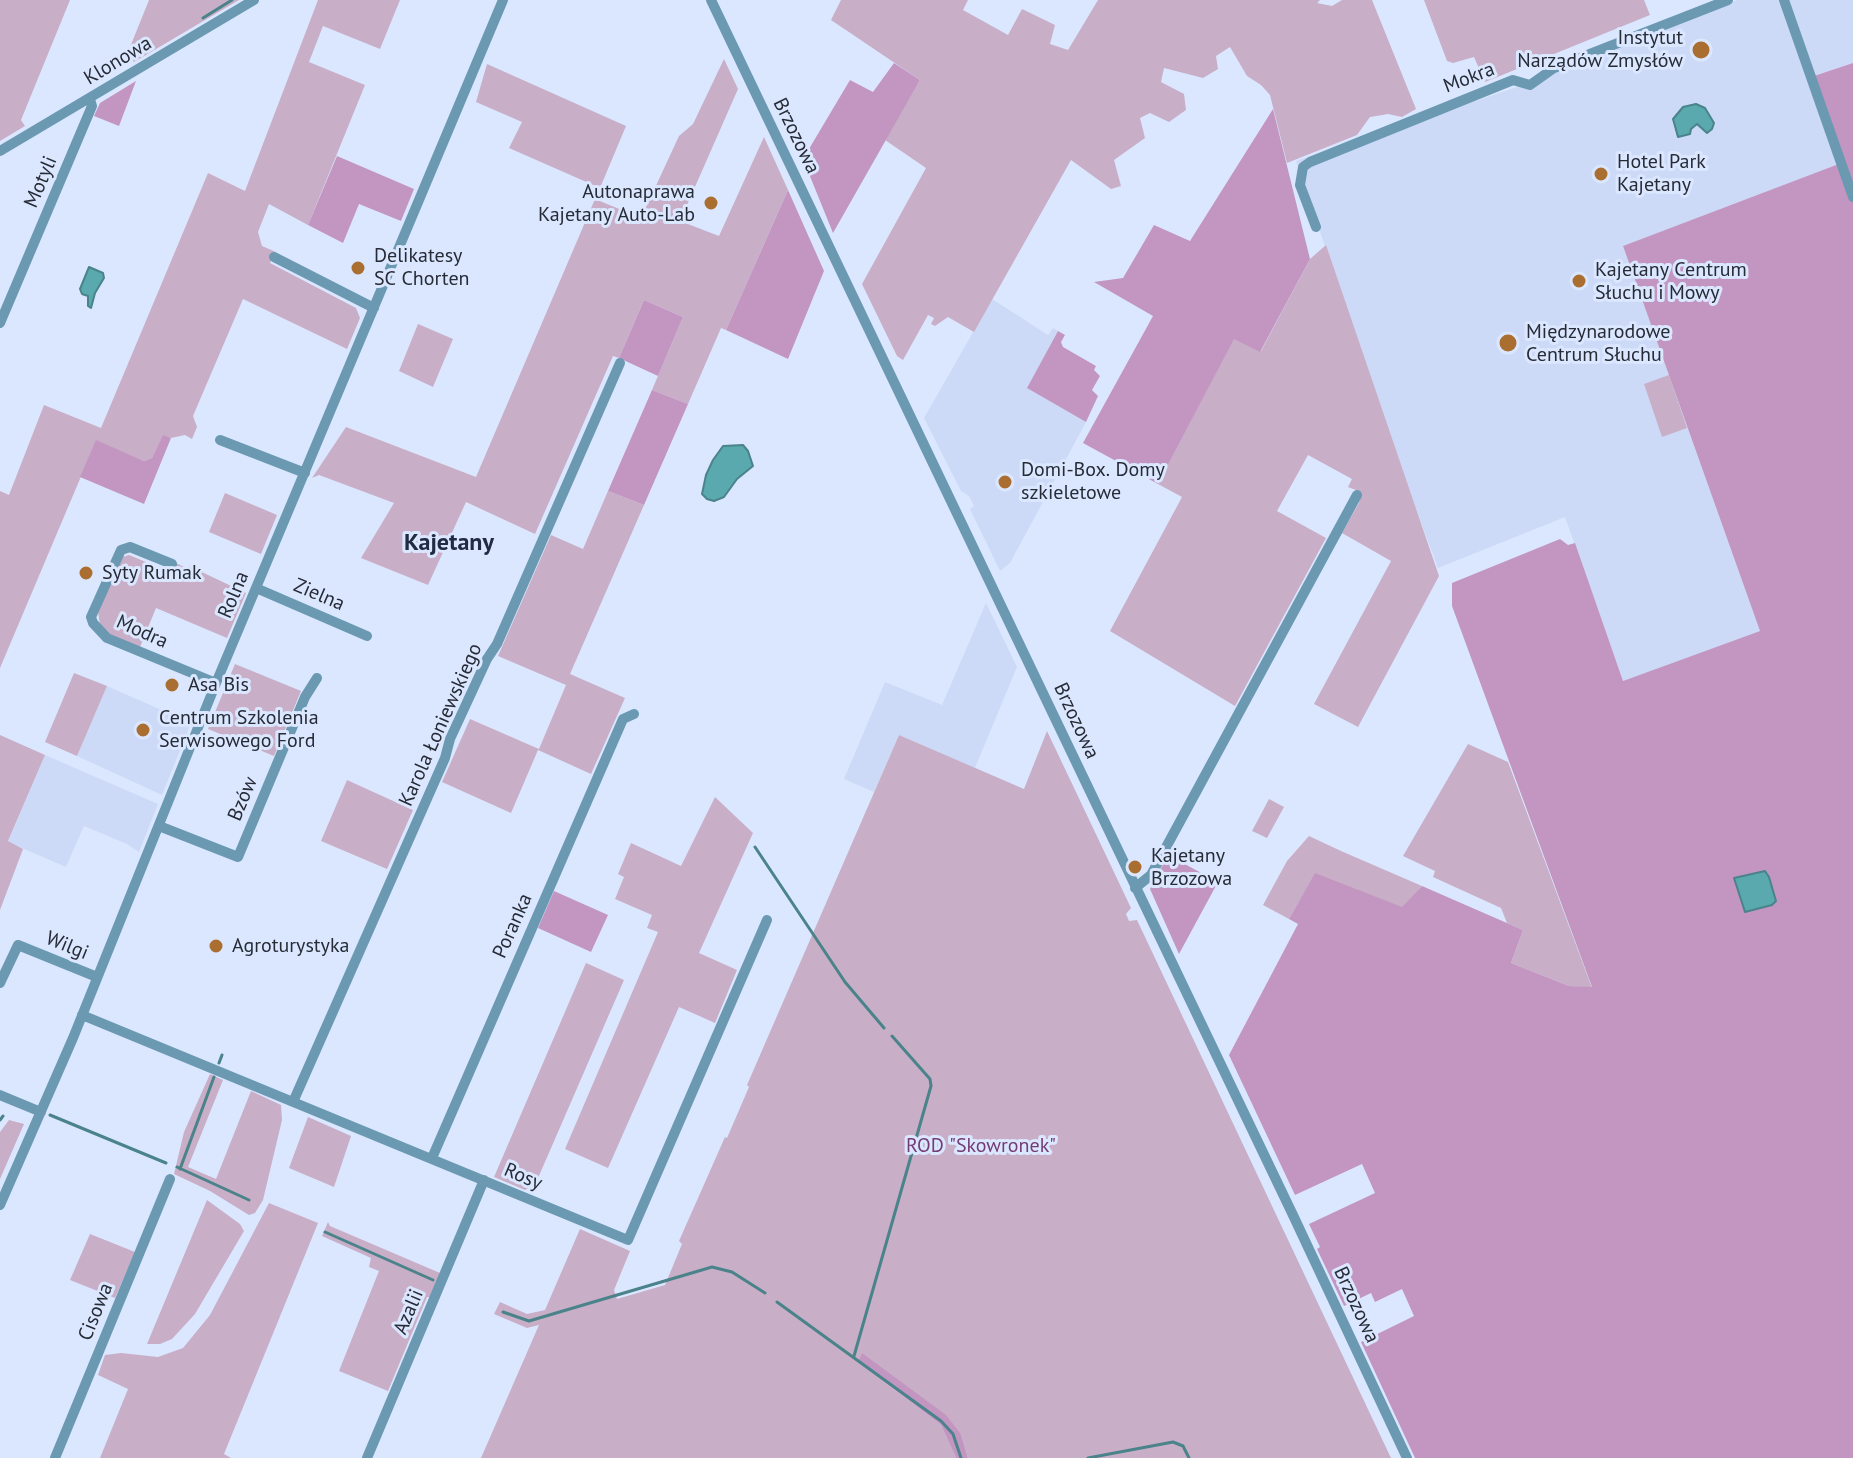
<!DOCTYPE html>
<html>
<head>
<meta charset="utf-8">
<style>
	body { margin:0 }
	canvas { display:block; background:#dbe7ff }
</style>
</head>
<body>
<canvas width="1853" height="1458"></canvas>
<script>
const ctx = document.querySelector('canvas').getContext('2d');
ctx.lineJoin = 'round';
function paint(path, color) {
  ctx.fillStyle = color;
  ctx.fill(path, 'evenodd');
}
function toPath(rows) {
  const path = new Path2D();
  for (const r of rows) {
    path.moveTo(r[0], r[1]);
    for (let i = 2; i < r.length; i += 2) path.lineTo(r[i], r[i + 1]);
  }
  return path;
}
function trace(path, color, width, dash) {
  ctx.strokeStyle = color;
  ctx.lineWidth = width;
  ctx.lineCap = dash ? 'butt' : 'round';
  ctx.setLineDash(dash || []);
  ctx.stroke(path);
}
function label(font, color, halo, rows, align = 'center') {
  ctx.font = font + ' "PT Sans",sans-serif';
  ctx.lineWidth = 6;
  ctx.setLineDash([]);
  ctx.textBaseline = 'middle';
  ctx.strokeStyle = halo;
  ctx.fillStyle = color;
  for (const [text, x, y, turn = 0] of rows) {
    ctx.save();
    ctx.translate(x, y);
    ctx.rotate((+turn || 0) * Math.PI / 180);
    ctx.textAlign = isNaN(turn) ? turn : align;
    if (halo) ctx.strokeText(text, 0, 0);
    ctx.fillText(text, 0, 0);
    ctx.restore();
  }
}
paint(toPath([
	[1737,0,1782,0,1839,164,1623,246,1760,631,1623,681,1565,517,1438,568,1391,441,1296,161,1517,87],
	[1789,0,1853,0,1853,63,1814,76],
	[992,299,1048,335,1053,328,1058,331,1028,388,1086,422,1010,563,1000,571,970,509,974,506,969,496,961,491,924,418],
	[986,603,1017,667,975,768,899,735,874,792,844,779,885,682,942,705],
	[107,686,191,723,162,795,77,756],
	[45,755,158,804,139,852,127,844,84,826,66,867,8,842]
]), '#cddaf7');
paint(toPath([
	[0,0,70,0,21,120,25,126,0,141],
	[149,0,239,0,134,62,128,52],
	[318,0,400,0,380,49,323,26,309,62,365,85,308,225,269,204,258,232,262,246,276,252,270,263,356,308,360,318,347,349,243,299,193,416,197,427,192,439,185,435,171,438,163,436,152,458,144,461,96,441,0,668,0,491,9,495,44,405,101,428,208,173,245,191],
	[841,0,968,0,963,10,1008,35,1022,9,1055,25,1050,44,1068,50,1098,0,1320,0,1317,3,1332,6,1342,0,1372,0,1416,109,1402,117,1388,114,1370,117,1357,135,1287,163,1270,95,1261,85,1247,76,1230,47,1216,56,1218,69,1203,78,1164,68,1161,82,1184,94,1186,110,1169,122,1150,113,1140,118,1145,138,1114,160,1121,186,1111,189,1071,160,974,332,948,317,935,326,931,324,934,318,928,315,903,360,897,356,862,284,926,168,885,140,920,80,831,20],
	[1424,0,1644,0,1650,15,1485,82,1474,57,1453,63,1447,61],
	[724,59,738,89,680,221,719,236,764,137,788,190,726,330,721,328,688,404,652,390,683,317,644,300,619,358,613,356,535,534,466,502,428,585,361,558,394,503,319,475,312,478,346,427,476,477,595,199,641,218,679,136,693,124],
	[487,64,626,126,600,188,509,148,522,122,476,102],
	[1326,245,1439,576,1358,727,1314,704,1391,561,1342,533,1359,503,1361,492,1348,487,1352,479,1308,455,1277,511,1326,538,1235,706,1110,631,1182,497,1158,484,1234,338,1261,351,1310,259],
	[418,324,453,339,433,387,399,371],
	[1669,375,1687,428,1662,437,1644,384],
	[608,491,644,505,570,674,625,698,591,774,538,750,511,813,442,782,470,719,539,749,566,685,498,656,551,535,583,549],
	[225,493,277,515,261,554,209,532],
	[129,555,170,572,174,562,186,568,189,566,246,593,227,638,156,608,140,647,108,634,100,625,98,612,123,557],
	[235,664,301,691,274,756,208,729],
	[74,673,107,686,77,756,45,742],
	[1047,731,1131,908,1126,914,1129,921,1137,920,1391,1458,968,1458,961,1434,858,1362,941,1425,956,1458,481,1458,539,1325,527,1328,494,1314,500,1302,527,1314,545,1310,580,1229,630,1251,614,1290,617,1299,665,1285,682,1244,679,1241,725,1137,727,1138,749,1087,747,1085,899,735,1024,789],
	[0,735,45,755,8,841,23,849,0,910],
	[1468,744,1508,762,1592,988,1569,986,1511,963,1523,930,1507,923,1501,908,1433,877,1435,871,1403,856],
	[347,780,413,810,387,869,321,841],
	[715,797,753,833,699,953,737,970,715,1023,679,1007,608,1168,565,1149,658,932,647,928,652,915,615,899,624,877,618,874,631,843,681,866],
	[1269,799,1284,807,1267,838,1252,831],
	[1309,836,1341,851,1422,886,1402,908,1315,874,1289,919,1263,905,1287,861],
	[586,963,624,980,535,1185,525,1190,494,1177],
	[210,1074,223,1080,188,1167,216,1179,251,1091,281,1105,282,1120,263,1200,255,1213,249,1215,210,1191,174,1174,184,1132],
	[308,1117,351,1136,334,1187,289,1168],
	[9,1120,24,1124,0,1179,0,1132],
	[207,1200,240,1224,244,1231,195,1314,172,1339,160,1344,147,1344],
	[269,1203,318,1223,224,1454,231,1458,100,1458,128,1389,98,1375,105,1355,121,1353,158,1357,183,1348,210,1315],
	[328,1222,330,1226,440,1273,431,1297,427,1297,388,1391,339,1371,379,1271,369,1267,371,1258,322,1236],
	[90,1234,135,1252,115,1298,70,1280]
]), '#c9aec8');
paint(toPath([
	[894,63,920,80,833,233,803,159,850,80,873,92],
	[1853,63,1853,1458,1415,1458,1361,1342,1414,1316,1402,1289,1375,1302,1371,1293,1344,1306,1317,1249,1320,1247,1309,1224,1375,1193,1362,1164,1295,1195,1229,1055,1298,924,1289,919,1315,873,1402,907,1422,886,1523,930,1511,963,1569,986,1592,987,1452,606,1452,583,1560,539,1568,545,1575,543,1623,681,1760,631,1623,246,1844,162,1814,76],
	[136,81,119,126,94,116,100,103],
	[1273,109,1310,259,1260,352,1234,339,1158,484,1083,443,1153,316,1094,282,1123,278,1154,225,1190,241],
	[337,156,414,189,401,221,359,204,343,243,308,225],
	[788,190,824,271,788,359,726,330],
	[644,300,683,317,658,376,619,358],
	[1058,331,1065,335,1061,342,1063,347,1096,366,1094,370,1100,376,1092,390,1098,396,1086,422,1027,388],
	[652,390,688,404,644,505,608,491],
	[163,435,171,438,144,504,80,477,96,440,144,461,152,458],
	[1168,855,1218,882,1179,954,1150,889],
	[554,891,608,915,591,952,538,928],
	[862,1353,946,1415,961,1434,968,1458,956,1458,941,1425,858,1362]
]), '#c396c1');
const water = toPath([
	[1696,104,1705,108,1714,123,1712,129,1707,133,1697,124,1691,129,1690,134,1678,137,1673,119,1683,107,1696,104],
	[89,267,103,273,104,278,95,293,91,308,88,306,88,296,82,294,80,289,89,267],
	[743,445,748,451,753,466,737,479,724,497,714,501,707,499,702,494,706,475,713,460,723,446,743,445],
	[1765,871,1769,877,1776,901,1772,905,1745,912,1734,878,1765,871]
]);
paint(water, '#59a9ae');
trace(water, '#4a838a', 2);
trace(toPath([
	[203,18,232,0],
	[755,847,845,982,884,1028],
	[219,1063,222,1055],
	[50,1115,166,1163],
	[0,1120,3,1116],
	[177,1167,249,1200],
	[180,1169,214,1077],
	[325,1232,433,1280],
	[777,1302,941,1421,953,1434,961,1458],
	[503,1312,529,1321,712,1267,732,1272,765,1293],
	[854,1356,931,1086,930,1079,892,1036],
	[1088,1458,1173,1442,1183,1446,1189,1458]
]), '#4a838a', 3);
trace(toPath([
	[711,0,1292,1213,1407,1458],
	[1784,0,1853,197],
	[0,151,254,0],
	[1316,227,1300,185,1303,167,1310,162,1513,80,1530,85,1554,68,1728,0],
	[274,257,374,308],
	[0,323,92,106,90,99],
	[220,440,305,473],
	[172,564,130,547,121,550,91,617,93,623,107,638,216,683],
	[256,588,367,636],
	[159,826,238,857,305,697,317,678],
	[1135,888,1151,875,1357,495],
	[0,983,18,945,97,977],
	[82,1015,628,1240,767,920],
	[0,1095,41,1112],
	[293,1102,445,758,450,739,487,659,497,644,620,363],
	[432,1158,623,719,634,714],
	[0,1205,73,1038,216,683,503,0],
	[55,1458,170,1179],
	[367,1458,484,1180]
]), '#6b99b2', 10);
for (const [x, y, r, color] of [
	[1701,50,10,"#ab6e31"],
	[1601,174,8,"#ab6e31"],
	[711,203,8,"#ab6e31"],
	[358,268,8,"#ab6e31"],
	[1579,281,8,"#ab6e31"],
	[1508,343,10,"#ab6e31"],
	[1005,482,8,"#ab6e31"],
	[86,573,8,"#ab6e31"],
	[172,685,8,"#ab6e31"],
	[143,730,8,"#ab6e31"],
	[1135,867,8,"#ab6e31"],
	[216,946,8,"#ab6e31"]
]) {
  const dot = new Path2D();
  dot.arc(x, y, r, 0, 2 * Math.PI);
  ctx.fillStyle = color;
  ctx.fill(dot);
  trace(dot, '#dbe7ff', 3);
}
label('20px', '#262b36', '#dbe7ff', [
	["Instytut",1683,38,"right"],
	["Narządów Zmysłów",1683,61,"right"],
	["Hotel Park",1617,162],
	["Kajetany",1617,185],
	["Autonaprawa",695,192,"right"],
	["Kajetany Auto-Lab",695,215,"right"],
	["Delikatesy",374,256],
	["SC Chorten",374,279],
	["Kajetany Centrum",1595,270],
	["Słuchu i Mowy",1595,293],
	["Międzynarodowe",1526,332],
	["Centrum Słuchu",1526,355],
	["Domi-Box. Domy",1021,470],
	["szkieletowe",1021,493],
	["Syty Rumak",102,573],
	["Asa Bis",188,685],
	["Centrum Szkolenia",159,718],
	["Serwisowego Ford",159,741],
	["Kajetany",1151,856],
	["Brzozowa",1151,879],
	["Agroturystyka",232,946]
], 'left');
label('20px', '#262b36', '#dbe7ff', [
	["Klonowa",118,61,-31],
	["Mokra",1469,78,-21],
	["Brzozowa",796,136,64],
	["Motyli",41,182,-67],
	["Rolna",234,595,-67],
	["Zielna",319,595,23],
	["Modra",142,632,24],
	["Brzozowa",1076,721,65],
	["Karola Łoniewskiego",441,725,-66],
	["Bzów",243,799,-67],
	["Poranka",513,926,-66],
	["Wilgi",67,946,22],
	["Rosy",523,1177,23],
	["Brzozowa",1356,1305,65],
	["Cisowa",96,1312,-68],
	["Azalii",409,1312,-67]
]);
label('20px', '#743c73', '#dbe7ff', [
	["ROD \"Skowronek\"",981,1146]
]);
label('bold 24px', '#212b42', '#dbe7ff', [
	["Kajetany",449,543]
]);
</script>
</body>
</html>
